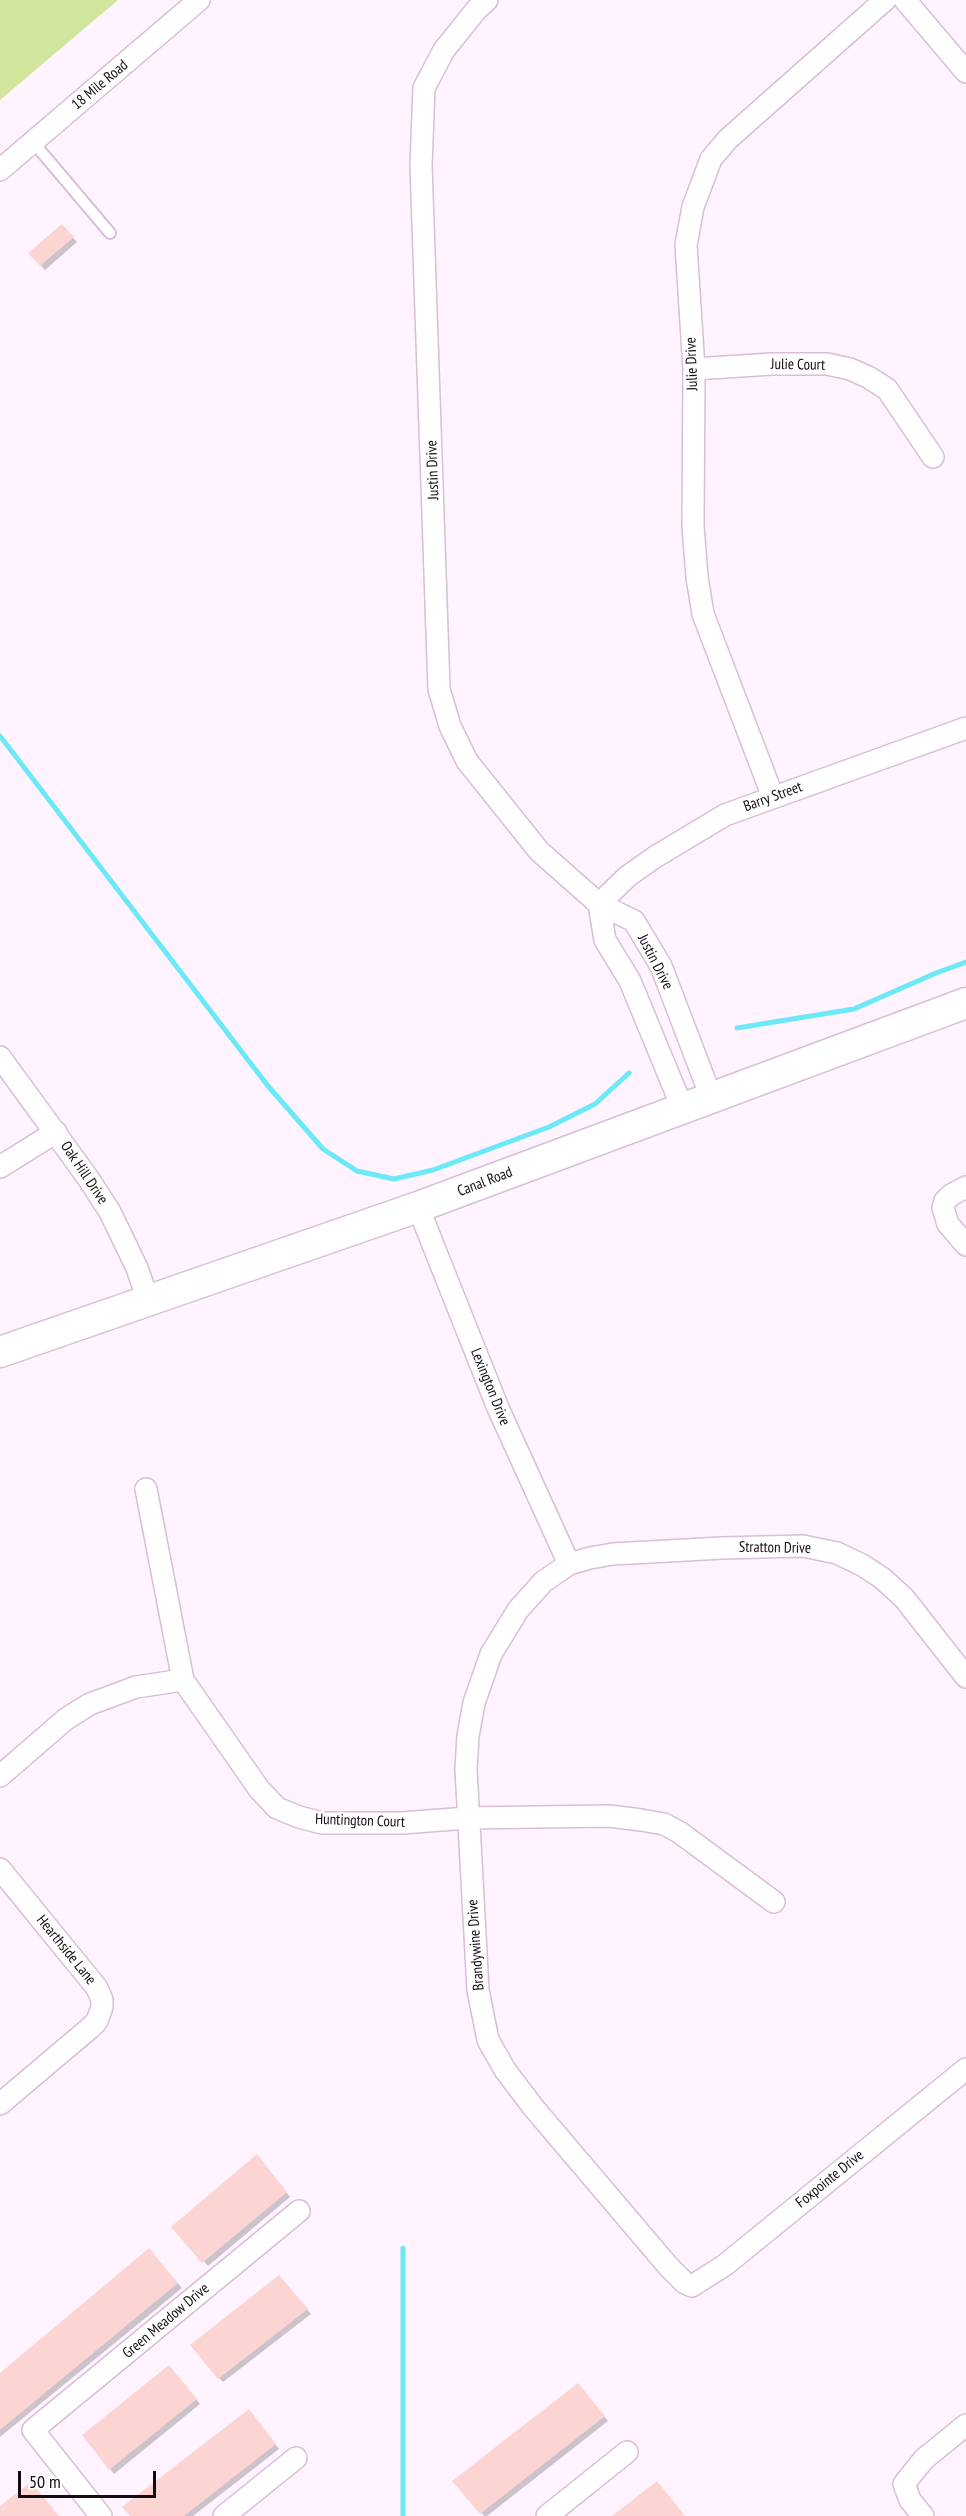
<!DOCTYPE html>
<html>
<head>
<meta charset="utf-8">
<style>
	body { margin:0 }
	#map { position:relative; width:966px; height:2516px; overflow:hidden; background:#fef3fe; font-family:"PT Sans Narrow",sans-serif }
	canvas { display:block }
	.scale { position:absolute; left:18px; top:2471px; width:138px; height:27px; box-sizing:border-box; border:3px solid #140b14; border-top:0; padding-left:8px; font-size:18px; line-height:21px; white-space:nowrap; color:#140b14; -webkit-text-stroke:4px #fff; paint-order:stroke }
</style>
</head>
<body>
<div id="map">
<canvas width="966" height="2516"></canvas>
<div class="scale">50 m</div>
</div>
<script>
const ctx = document.querySelector('canvas').getContext('2d');
ctx.lineJoin = 'round';
function paint(path, color) {
  ctx.fillStyle = color;
  ctx.fill(path, 'evenodd');
}
function toPath(rows) {
  const path = new Path2D();
  for (const r of rows) {
    path.moveTo(r[0], r[1]);
    for (let i = 2; i < r.length; i += 2) path.lineTo(r[i], r[i + 1]);
  }
  return path;
}
function trace(path, color, width, dash) {
  ctx.strokeStyle = color;
  ctx.lineWidth = width;
  ctx.lineCap = dash ? 'butt' : 'round';
  ctx.setLineDash(dash || []);
  ctx.stroke(path);
}
function label(font, color, halo, rows, align = 'center') {
  ctx.font = font + ' "PT Sans Narrow",sans-serif';
  ctx.lineWidth = 5;
  ctx.setLineDash([]);
  ctx.textBaseline = 'middle';
  ctx.strokeStyle = halo;
  ctx.fillStyle = color;
  for (const [text, x, y, turn = 0] of rows) {
    ctx.save();
    ctx.translate(x, y);
    ctx.rotate((+turn || 0) * Math.PI / 180);
    ctx.textAlign = isNaN(turn) ? turn : align;
    if (halo) ctx.strokeText(text, 0, 0);
    ctx.fillText(text, 0, 0);
    ctx.restore();
  }
}
paint(toPath([
	[0,0,118,0,0,100]
]), '#d1e69c');
paint(toPath([
	[66,230,77,242,45,270,30,253],
	[261,2161,290,2197,208,2266,174,2227],
	[153,2255,182,2288,0,2437,0,2374],
	[283,2281,311,2314,223,2382,219,2378],
	[173,2371,200,2404,114,2474,84,2435],
	[582,2389,608,2421,487,2516,484,2516,454,2481],
	[253,2415,279,2449,193,2516,131,2516]
]), '#0003');
trace(toPath([
	[0,736,268,1086,323,1149,357,1171,394,1179,433,1170,549,1127,595,1104,629,1073],
	[737,1028,854,1009,936,973,966,962],
	[403,2248,403,2516]
]), '#6be9f6', 5);
paint(toPath([
	[62,224,74,237,40,266,28,253],
	[257,2154,287,2192,202,2263,171,2227],
	[149,2248,178,2283,0,2430,0,2373],
	[279,2275,308,2309,218,2379,190,2345],
	[169,2365,197,2399,109,2470,82,2435],
	[578,2383,605,2416,480,2514,452,2481],
	[249,2409,276,2444,184,2516,130,2516,122,2507],
	[657,2481,685,2516,612,2516],
	[31,2482,59,2516,0,2516,0,2506]
]), '#fcd4d2');
const lane = toPath([
	[33,142,110,233]
]);
const street = toPath([
	[487,0,477,9,444,50,424,88,421,165,439,689,450,726,467,761,539,851,599,904,628,876,655,857,725,815,966,728],
	[905,0,966,72],
	[0,170,199,0],
	[694,369,772,364,827,364,850,369,868,377,887,389,933,457],
	[773,797,703,614,697,577,693,526,694,369,686,245,693,207,711,159,728,139,885,0],
	[0,1057,88,1178,110,1212,137,1268,148,1300],
	[682,1107,630,981,605,940,599,904,634,921,661,966,711,1097],
	[0,1167,56,1132],
	[966,1187,951,1195,945,1201,943,1208,948,1224,966,1245],
	[418,1207,498,1408,569,1564],
	[146,1489,183,1680,259,1789,277,1808,299,1817,322,1823,402,1823,467,1818,609,1816,641,1820,664,1824,679,1832,774,1902],
	[966,1677,904,1598,882,1578,862,1565,837,1553,803,1546,722,1548,613,1554,590,1558,569,1564,543,1582,518,1610,491,1654,474,1703,468,1736,466,1769,478,1990,488,2040,505,2070,533,2107,668,2266,685,2283,692,2286,725,2265,966,2069],
	[0,1776,66,1719,90,1704,136,1687,183,1680],
	[0,1869,97,1988,102,2000,102,2007,97,2021,90,2028,0,2104],
	[101,2516,33,2430,299,2211],
	[224,2516,296,2458],
	[547,2516,627,2452],
	[923,2516,910,2500,904,2484,924,2459,966,2425]
]);
const secondary = toPath([
	[0,1352,418,1207,966,1003]
]);
trace(lane, '#d8bed7', 14);
trace(street, '#d8bed7', 24);
trace(secondary, '#d8bed7', 33);
trace(lane, '#fff', 10);
trace(street, '#fff', 21);
trace(secondary, '#fff', 30);
label('15px', '#140b14', '#fff', [
	["18 Mile Road",100,85,-40],
	["Julie Drive",692,364,-92],
	["Julie Court",798,365,1],
	["Justin Drive",433,470,-92],
	["Barry Street",773,797,-20],
	["Justin Drive",655,962,63],
	["Oak Hill Drive",84,1173,56],
	["Canal Road",485,1182,-21],
	["Lexington Drive",490,1387,68],
	["Stratton Drive",775,1548,1],
	["Huntington Court",360,1821,2],
	["Brandywine Drive",476,1945,-94],
	["Hearthside Lane",66,1950,51],
	["Foxpointe Drive",830,2179,-39],
	["Green Meadow Drive",166,2321,-40]
]);
</script>
</body>
</html>
